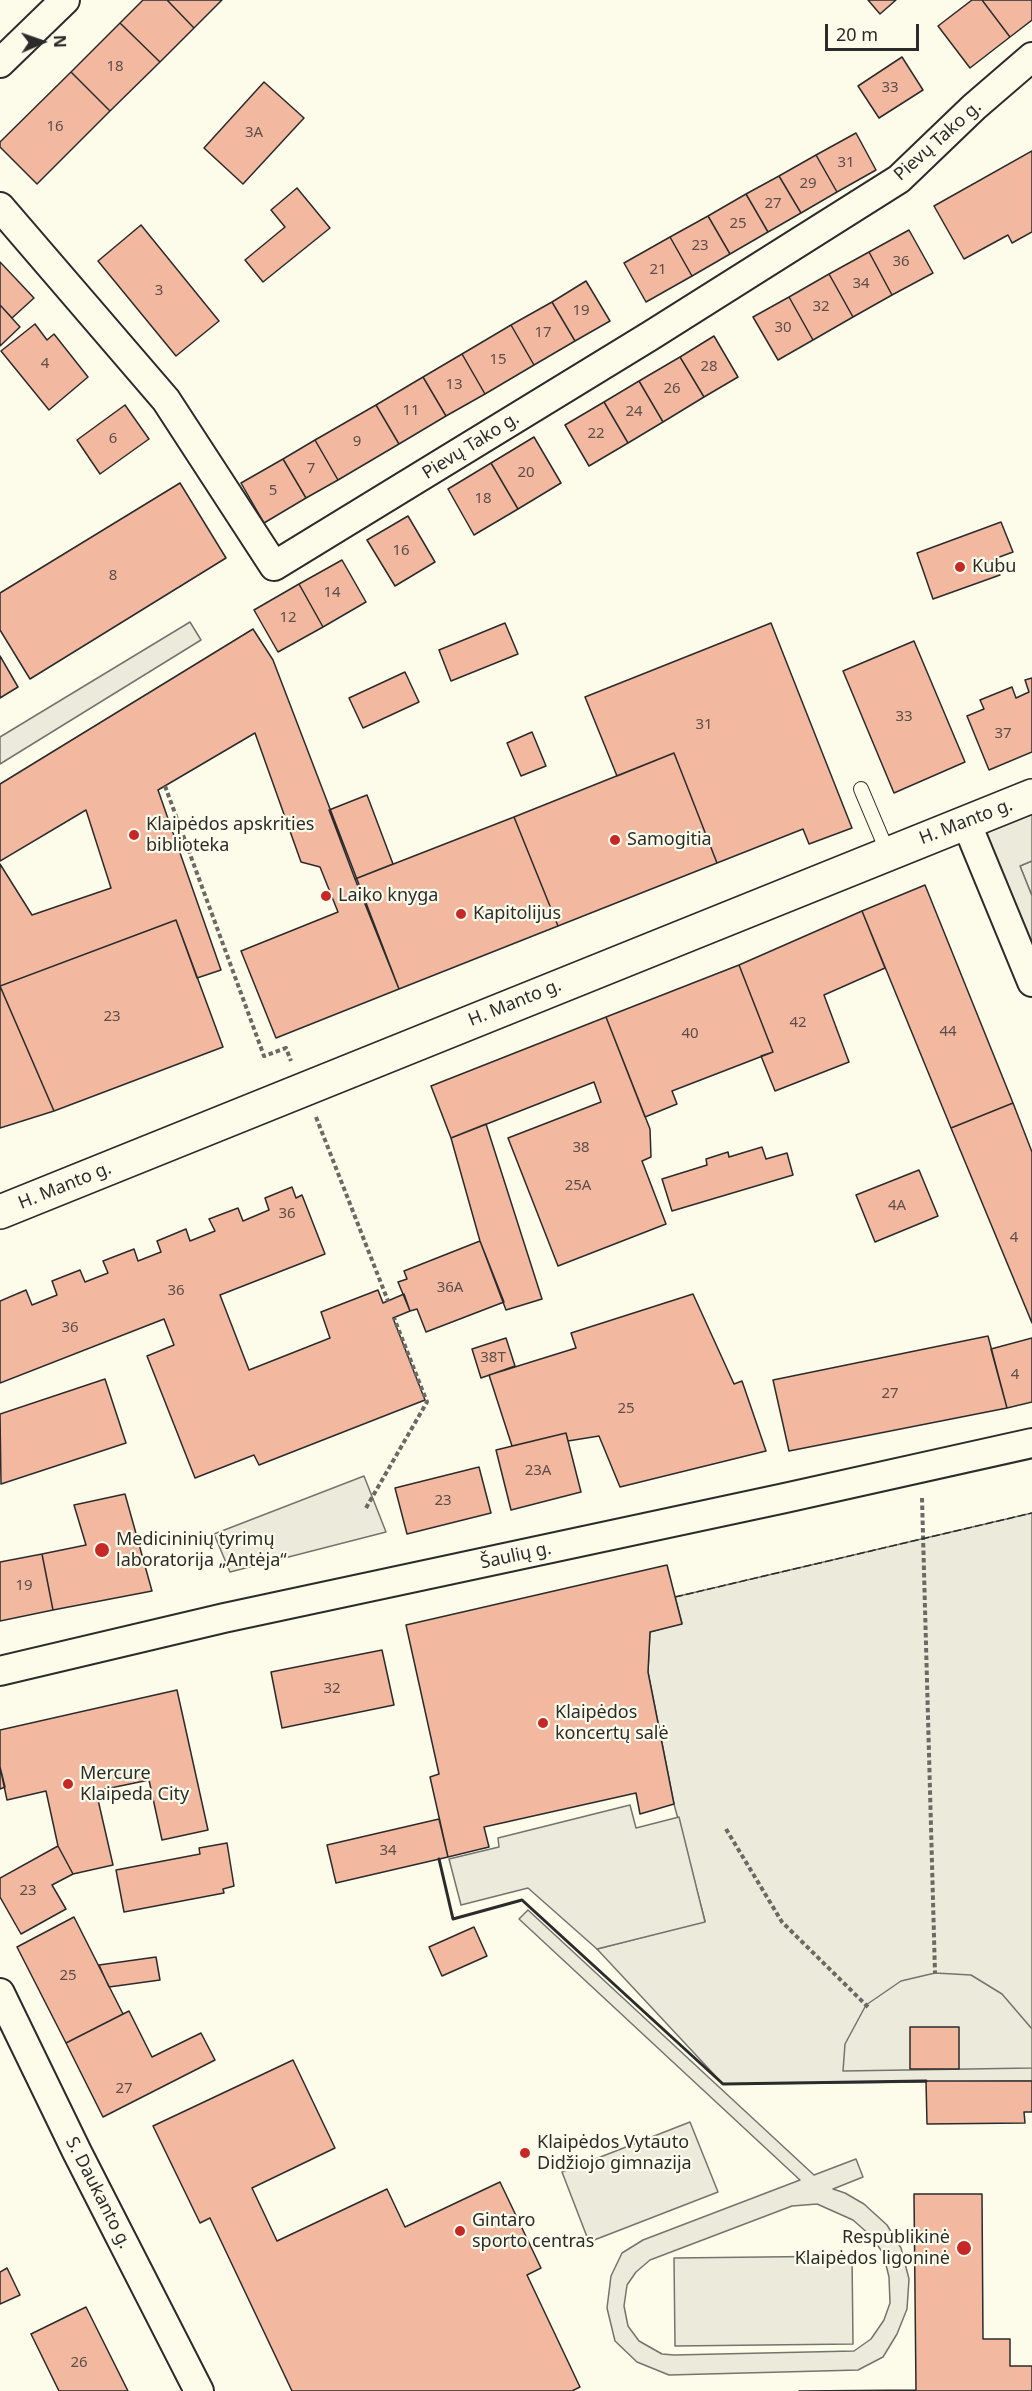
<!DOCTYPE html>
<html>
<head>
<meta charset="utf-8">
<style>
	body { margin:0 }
	#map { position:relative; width:1032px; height:2391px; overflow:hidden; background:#fdfbea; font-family:"Noto Sans",sans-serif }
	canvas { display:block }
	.north { position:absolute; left:12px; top:12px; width:60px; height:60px; -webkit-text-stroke:4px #fdfbea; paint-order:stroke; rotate:88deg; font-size:16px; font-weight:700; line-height:24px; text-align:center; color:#2b2b2b }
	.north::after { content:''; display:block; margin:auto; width:21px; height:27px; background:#2b2b2b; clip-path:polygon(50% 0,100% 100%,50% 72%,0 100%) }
	.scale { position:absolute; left:825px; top:24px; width:94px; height:27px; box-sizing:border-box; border:3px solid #2b2b2b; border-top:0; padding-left:8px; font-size:18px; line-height:21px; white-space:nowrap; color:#2b2b2b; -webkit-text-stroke:4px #fdfbea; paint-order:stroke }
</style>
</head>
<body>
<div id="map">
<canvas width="1032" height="2391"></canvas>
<div class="north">N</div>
<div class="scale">20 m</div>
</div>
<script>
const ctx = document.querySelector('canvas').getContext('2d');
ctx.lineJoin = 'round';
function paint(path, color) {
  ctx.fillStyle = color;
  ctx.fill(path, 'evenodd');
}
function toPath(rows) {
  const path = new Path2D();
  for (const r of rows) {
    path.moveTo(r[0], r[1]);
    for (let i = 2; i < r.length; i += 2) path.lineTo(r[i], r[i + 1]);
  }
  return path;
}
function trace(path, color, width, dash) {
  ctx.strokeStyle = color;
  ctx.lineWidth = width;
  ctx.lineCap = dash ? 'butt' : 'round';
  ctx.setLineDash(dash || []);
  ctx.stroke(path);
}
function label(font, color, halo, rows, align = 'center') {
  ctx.font = font + ' "Noto Sans",sans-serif';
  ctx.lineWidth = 4.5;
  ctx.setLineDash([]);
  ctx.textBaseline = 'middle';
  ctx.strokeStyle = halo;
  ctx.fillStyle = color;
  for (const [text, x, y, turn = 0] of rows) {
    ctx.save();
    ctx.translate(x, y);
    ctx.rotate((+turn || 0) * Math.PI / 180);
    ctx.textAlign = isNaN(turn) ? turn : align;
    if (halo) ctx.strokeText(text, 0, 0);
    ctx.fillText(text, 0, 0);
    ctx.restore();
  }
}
const green = toPath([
	[1032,861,1032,896,1020,866,1032,861],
	[1032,1513,1032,2081,723,2084,597,1949,705,1921,674,1804,648,1672,650,1632,682,1623,675,1597,1032,1513],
	[528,1910,814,2175,856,2159,863,2177,833,2189,845,2193,864,2204,887,2225,901,2248,909,2279,907,2309,897,2334,883,2357,858,2370,669,2375,637,2362,615,2341,607,2308,611,2276,622,2253,643,2240,800,2180,519,1919,528,1910],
	[817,2204,853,2220,871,2236,883,2253,889,2277,890,2303,884,2320,871,2339,854,2351,674,2355,662,2354,639,2341,628,2326,624,2306,627,2285,636,2272,650,2260,792,2206,817,2204],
	[690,2122,718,2192,589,2242,562,2172,690,2122],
	[852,2256,853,2344,675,2346,674,2258,852,2256]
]);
paint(green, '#ecebdb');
trace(green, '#74746e', 1.5);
const parking = toPath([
	[190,622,201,640,0,764,0,737,190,622],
	[1032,796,1032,861,1020,866,1032,896,1032,982,966,822,1032,796],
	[364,1476,386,1532,230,1572,214,1534,364,1476],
	[630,1805,636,1828,679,1817,705,1922,597,1949,528,1888,461,1905,449,1859,499,1847,498,1838,630,1805],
	[935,1973,971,1975,1002,1994,1032,2029,1032,2068,843,2071,845,2044,866,2005,901,1981,935,1973]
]);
paint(parking, '#eceadb');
trace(parking, '#74746e', 1.5);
const building = toPath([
	[143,0,167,0,194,28,160,62,120,23,143,0],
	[167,0,222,0,194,28,167,0],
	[868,0,896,0,880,14,868,0],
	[972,0,982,0,1010,37,970,68,938,26,972,0],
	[982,0,1032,0,1032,20,1010,37,982,0],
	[120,23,160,62,110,111,71,72,120,23],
	[902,57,923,90,879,118,858,86,902,57],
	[71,72,110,111,37,184,0,147,0,142,71,72],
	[264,82,304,118,243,184,204,148,264,82],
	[856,133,876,170,837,192,816,155,856,133],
	[1032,151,1032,232,1012,243,1008,235,964,259,934,206,1032,151],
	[816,155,837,192,801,213,779,176,816,155],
	[779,176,801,213,768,232,746,194,779,176],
	[297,188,330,228,263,282,245,260,285,227,271,210,297,188],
	[746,194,768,232,730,254,708,216,746,194],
	[708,216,730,254,692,276,670,237,708,216],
	[141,225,219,321,176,356,98,261,141,225],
	[909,230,933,273,892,295,869,252,909,230],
	[670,237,692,276,646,302,624,263,670,237],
	[869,252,892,295,853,317,829,274,869,252],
	[0,262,34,298,12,318,0,305,0,262],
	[829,274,853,317,813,340,789,297,829,274],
	[586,281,610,321,575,341,552,302,586,281],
	[789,297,813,340,778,360,753,317,789,297],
	[552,302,575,341,534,365,511,325,552,302],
	[0,305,20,327,0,346,0,305],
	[35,324,47,340,54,334,88,377,49,410,1,351,35,324],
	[511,325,534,365,485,394,462,354,511,325],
	[714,336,738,377,704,397,680,357,714,336],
	[462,354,485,394,446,416,423,377,462,354],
	[680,357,704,397,663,422,639,381,680,357],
	[423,377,446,416,399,444,376,405,423,377],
	[639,381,663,422,628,443,604,402,639,381],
	[604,402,628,443,589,466,565,425,604,402],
	[125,405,149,439,100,474,77,440,125,405],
	[376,405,399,444,338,480,315,440,376,405],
	[534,437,561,483,518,509,491,463,534,437],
	[315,440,338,480,306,498,283,459,315,440],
	[283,459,306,498,264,523,241,483,283,459],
	[491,463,518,509,474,535,448,489,491,463],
	[180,483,226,558,30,679,0,630,0,593,180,483],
	[408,516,435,562,395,586,367,540,408,516],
	[1001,522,1013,552,994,559,1000,575,933,599,917,553,1001,522],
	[342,560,366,602,323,627,299,584,342,560],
	[299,584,323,627,278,652,254,610,299,584],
	[505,623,518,654,451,681,439,650,505,623],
	[771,623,852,828,809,844,803,829,717,863,674,753,617,776,585,697,771,623],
	[253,629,273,660,399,989,276,1038,241,951,338,912,320,867,301,862,255,733,158,790,221,970,197,978,176,920,0,986,0,864,32,915,111,888,86,810,0,861,0,784,253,629],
	[914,641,965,762,894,793,843,671,914,641],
	[0,656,18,687,0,698,0,656],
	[405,672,419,702,363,728,349,698,405,672],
	[1032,678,1032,752,989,770,967,716,984,709,980,700,1012,687,1016,698,1029,692,1025,680,1032,678],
	[532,732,546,766,521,776,507,743,532,732],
	[674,753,717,863,558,926,514,817,674,753],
	[367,795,393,864,355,879,329,810,367,795],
	[514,817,558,926,399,989,355,879,514,817],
	[925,885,1013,1103,951,1128,862,911,925,885],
	[862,911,885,968,824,995,849,1062,775,1091,761,1056,773,1052,739,965,862,911],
	[176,920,223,1047,54,1111,0,986,176,920],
	[739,965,773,1052,672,1091,677,1104,645,1117,606,1017,739,965],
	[0,986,54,1111,0,1128,0,986],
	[606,1017,650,1129,651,1157,642,1161,666,1224,558,1266,508,1138,601,1102,594,1082,451,1138,431,1086,606,1017],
	[1013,1103,1032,1152,1032,1323,951,1128,1013,1103],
	[486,1124,542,1299,506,1310,480,1241,451,1138,486,1124],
	[762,1147,766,1159,787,1153,793,1175,672,1211,662,1179,707,1165,706,1159,728,1152,729,1157,762,1147],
	[919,1170,938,1216,875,1242,856,1195,919,1170],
	[292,1187,296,1198,302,1195,325,1254,220,1295,249,1370,330,1338,321,1312,378,1290,383,1303,404,1294,410,1311,393,1318,425,1400,259,1465,254,1455,195,1478,147,1356,174,1345,164,1319,0,1383,0,1301,26,1290,32,1305,57,1295,52,1281,80,1270,85,1282,108,1273,103,1261,134,1249,138,1261,161,1252,157,1241,186,1229,190,1241,215,1231,209,1219,238,1208,243,1221,269,1210,265,1198,292,1187],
	[480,1241,504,1302,426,1332,417,1309,410,1311,398,1282,407,1279,404,1271,480,1241],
	[693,1294,734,1384,742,1381,766,1451,620,1487,599,1436,568,1441,566,1433,512,1446,489,1375,576,1348,571,1333,693,1294],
	[988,1336,1007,1408,789,1451,773,1380,988,1336],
	[506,1338,515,1366,481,1378,472,1349,506,1338],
	[1032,1338,1032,1402,1007,1408,991,1349,1032,1338],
	[105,1379,126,1443,1,1484,0,1414,105,1379],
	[566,1433,581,1492,511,1510,496,1450,566,1433],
	[479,1467,491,1513,407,1534,395,1488,479,1467],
	[125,1494,152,1591,53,1610,42,1554,86,1545,74,1505,125,1494],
	[42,1554,53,1610,0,1621,0,1562,42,1554],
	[667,1565,682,1624,650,1632,648,1672,674,1804,640,1814,636,1793,484,1827,489,1847,448,1857,430,1777,439,1774,406,1625,667,1565],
	[382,1650,394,1705,282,1728,271,1672,382,1650],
	[177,1690,208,1830,162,1840,149,1780,96,1791,113,1865,73,1874,58,1846,46,1791,7,1800,0,1767,0,1730,177,1690],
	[0,1767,5,1787,0,1789,0,1767],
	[439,1819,448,1857,336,1883,327,1845,439,1819],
	[227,1843,234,1886,223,1889,224,1893,124,1912,116,1870,200,1854,199,1848,227,1843],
	[58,1846,73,1874,52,1885,66,1909,21,1934,0,1897,0,1878,58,1846],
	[74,1917,123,2014,66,2043,17,1947,74,1917],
	[474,1927,487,1956,442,1976,429,1947,474,1927],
	[156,1957,160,1980,109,1987,99,1965,156,1957],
	[129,2011,152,2057,201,2033,215,2060,103,2117,66,2043,129,2011],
	[910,2027,959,2027,959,2069,910,2069,910,2027],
	[293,2060,335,2148,252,2188,277,2241,387,2189,405,2227,500,2182,541,2268,527,2275,580,2387,572,2391,292,2391,210,2218,200,2223,153,2126,293,2060],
	[926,2081,1032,2081,1032,2112,1024,2112,1025,2123,927,2124,926,2081],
	[914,2194,982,2194,983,2339,1010,2339,1010,2366,1032,2366,1032,2391,799,2391,916,2390,914,2194],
	[7,2268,20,2295,0,2304,0,2272,7,2268],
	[86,2307,128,2391,59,2391,31,2334,86,2307]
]);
paint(building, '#f2b8a0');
trace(building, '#2b2b2b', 1.5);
const lane = toPath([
	[861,789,888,853]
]);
const street = toPath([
	[0,63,65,0],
	[0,207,166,400,274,566,650,336,899,179,974,107,1032,57],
	[966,822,1032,982],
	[0,1671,224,1618,785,1498,1032,1443],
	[0,1993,77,2152,199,2391]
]);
const secondary = toPath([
	[0,1212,1032,796]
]);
trace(lane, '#2b2b2b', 16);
trace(street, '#2b2b2b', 32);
trace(secondary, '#2b2b2b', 36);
trace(toPath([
	[165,786,264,1056,286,1048,291,1061],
	[316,1117,388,1301],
	[922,1498,935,1973],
	[366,1508,427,1402,394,1318],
	[726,1829,782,1922,868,2007]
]), '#6a6964', 4, [4.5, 3]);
trace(lane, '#fdfbea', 14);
trace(street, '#fdfbea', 28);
trace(secondary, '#fdfbea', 33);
trace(toPath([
	[675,1597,1032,1513]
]), '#2b2b2b', 1.5, [8, 3]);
trace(toPath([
	[439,1859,453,1919,522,1900,723,2084,926,2081]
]), '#2b2b2b', 3);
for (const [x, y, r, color] of [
	[960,567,6,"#c62828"],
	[134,835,6,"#c62828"],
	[615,840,6,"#c62828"],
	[326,896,6,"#c62828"],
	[461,914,6,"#c62828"],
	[102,1550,8,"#c62828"],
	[543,1723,6,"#c62828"],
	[68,1784,6,"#c62828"],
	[525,2153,6,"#c62828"],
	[460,2231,6,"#c62828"],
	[964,2248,8,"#c62828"]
]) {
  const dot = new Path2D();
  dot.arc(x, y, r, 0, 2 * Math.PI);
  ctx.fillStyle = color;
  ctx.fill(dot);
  trace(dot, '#fdfbea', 2);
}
label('15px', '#5d4e48', null, [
	["18",115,67],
	["33",890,88],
	["16",55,127],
	["3A",254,133],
	["31",846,163],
	["29",808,184],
	["27",773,204],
	["25",738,224],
	["23",700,246],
	["36",901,262],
	["21",658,270],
	["34",861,284],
	["3",159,291],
	["32",821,307],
	["19",581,311],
	["30",783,328],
	["17",543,333],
	["15",498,360],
	["4",45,364],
	["28",709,367],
	["13",454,385],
	["26",672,389],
	["11",411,411],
	["24",634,412],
	["22",596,434],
	["6",113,439],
	["9",357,442],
	["7",311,469],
	["20",526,473],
	["5",273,491],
	["18",483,499],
	["16",401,551],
	["8",113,576],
	["14",332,593],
	["12",288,618],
	["33",904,717],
	["31",704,725],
	["37",1003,734],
	["23",112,1017],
	["42",798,1023],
	["44",948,1032],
	["40",690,1034],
	["38",581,1148],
	["25A",578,1186],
	["4A",897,1206],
	["36",287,1214],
	["4",1014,1238],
	["36A",450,1288],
	["36",176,1291],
	["36",70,1328],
	["38T",493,1358],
	["4",1015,1375],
	["27",890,1394],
	["25",626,1409],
	["23A",538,1471],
	["23",443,1501],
	["19",24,1586],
	["32",332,1689],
	["34",388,1851],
	["23",28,1891],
	["25",68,1976],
	["27",124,2089],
	["26",79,2363]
]);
label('18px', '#2b2b2b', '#fdfbea', [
	["Pievų Tako g.",938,141,-42],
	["Pievų Tako g.",471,446,-32],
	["H. Manto g.",966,822,-21],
	["H. Manto g.",515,1003,-22],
	["H. Manto g.",65,1186,-22],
	["Šaulių g.",516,1556,-12],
	["S. Daukanto g.",98,2193,63]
]);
label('18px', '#2b2b2b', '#fdfbea', [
	["Kubu",972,567],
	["Klaipėdos apskrities",146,825],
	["biblioteka",146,846],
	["Samogitia",627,840],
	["Laiko knyga",338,896],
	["Kapitolijus",473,914],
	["Medicininių tyrimų",116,1540],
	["laboratorija „Antėja“",116,1561],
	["Klaipėdos",555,1713],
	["koncertų salė",555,1734],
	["Mercure",80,1774],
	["Klaipeda City",80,1795],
	["Klaipėdos Vytauto",537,2143],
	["Didžiojo gimnazija",537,2164],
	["Gintaro",472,2221],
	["sporto centras",472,2242],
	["Respublikinė",950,2238,"right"],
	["Klaipėdos ligoninė",950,2259,"right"]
], 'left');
</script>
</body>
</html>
